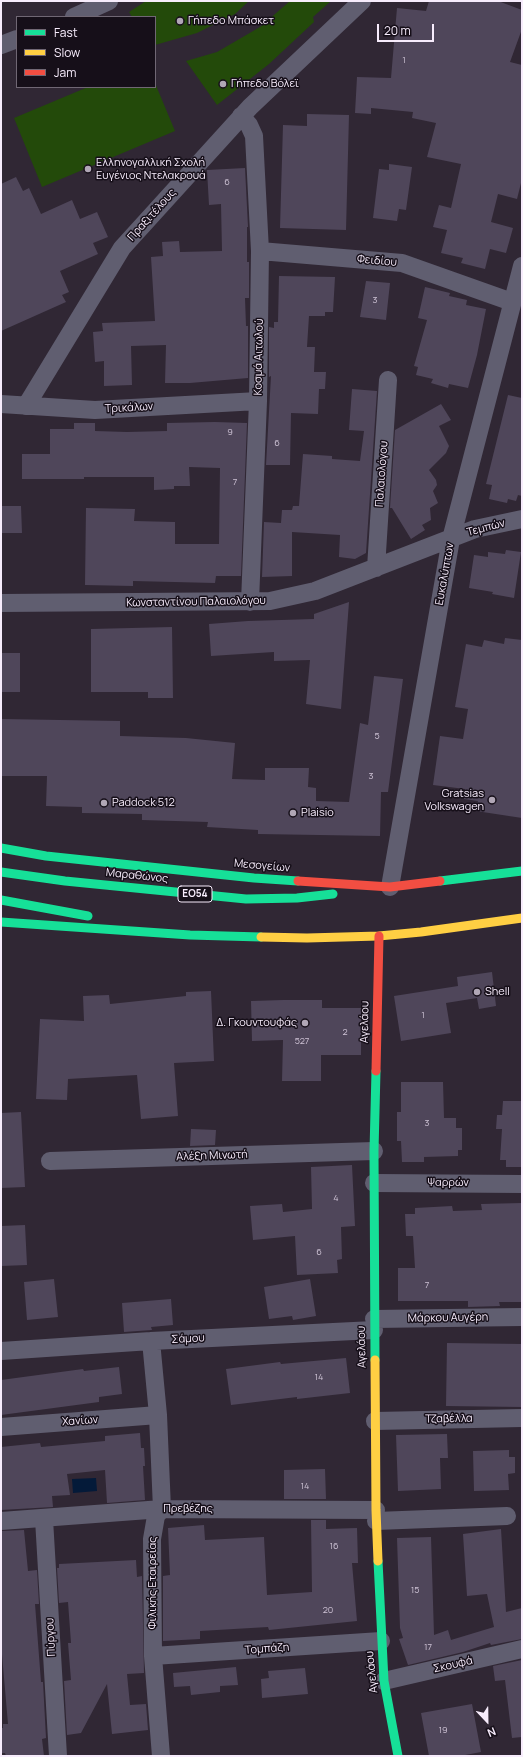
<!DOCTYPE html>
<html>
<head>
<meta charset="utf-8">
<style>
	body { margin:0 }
	#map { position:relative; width:523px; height:1757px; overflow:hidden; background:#302734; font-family:Manrope,sans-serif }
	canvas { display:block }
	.frame { position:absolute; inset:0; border:2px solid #f7ecfc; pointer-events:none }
	.legend { position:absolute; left:16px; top:16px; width:140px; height:72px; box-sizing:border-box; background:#160f19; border:1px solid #706774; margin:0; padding:5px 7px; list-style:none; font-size:12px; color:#f7ecfc }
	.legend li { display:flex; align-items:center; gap:8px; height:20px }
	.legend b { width:20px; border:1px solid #706774 }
	.north { position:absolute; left:467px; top:1701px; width:40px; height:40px; -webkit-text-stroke:3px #160f19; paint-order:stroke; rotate:158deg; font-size:11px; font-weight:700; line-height:16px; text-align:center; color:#f7ecfc }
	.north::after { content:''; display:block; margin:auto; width:14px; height:18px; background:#f7ecfc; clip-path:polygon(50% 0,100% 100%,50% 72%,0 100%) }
	.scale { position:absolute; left:377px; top:24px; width:57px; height:18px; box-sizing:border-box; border:2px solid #f7ecfc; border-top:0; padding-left:5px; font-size:12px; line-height:14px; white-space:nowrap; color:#f7ecfc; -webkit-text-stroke:3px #160f19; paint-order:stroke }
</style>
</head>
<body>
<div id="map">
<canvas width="523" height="1757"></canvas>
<div class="frame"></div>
<ul class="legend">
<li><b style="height:5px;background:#16e098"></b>Fast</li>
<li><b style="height:5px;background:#ffcf43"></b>Slow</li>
<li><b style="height:5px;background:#f24e42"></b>Jam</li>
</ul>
<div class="north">N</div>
<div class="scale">20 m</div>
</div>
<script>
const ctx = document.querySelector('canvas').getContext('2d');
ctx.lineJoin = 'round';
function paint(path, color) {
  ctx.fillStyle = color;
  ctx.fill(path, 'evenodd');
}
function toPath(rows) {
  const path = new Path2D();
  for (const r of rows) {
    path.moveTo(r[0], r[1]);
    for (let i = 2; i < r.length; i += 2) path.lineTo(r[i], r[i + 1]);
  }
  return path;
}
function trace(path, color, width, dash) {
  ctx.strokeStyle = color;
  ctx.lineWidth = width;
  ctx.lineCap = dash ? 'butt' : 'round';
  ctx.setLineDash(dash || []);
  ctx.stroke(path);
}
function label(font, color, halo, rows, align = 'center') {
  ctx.font = font + ' Manrope,sans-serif';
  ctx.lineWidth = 3;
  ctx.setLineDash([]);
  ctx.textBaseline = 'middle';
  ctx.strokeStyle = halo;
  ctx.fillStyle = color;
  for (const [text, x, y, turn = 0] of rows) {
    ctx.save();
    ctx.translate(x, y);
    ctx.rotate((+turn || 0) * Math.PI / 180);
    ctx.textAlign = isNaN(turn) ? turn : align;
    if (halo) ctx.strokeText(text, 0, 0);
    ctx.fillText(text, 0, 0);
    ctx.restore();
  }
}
paint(toPath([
	[146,1,249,1,235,14,197,33,155,45,155,17,132,17,129,12],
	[290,1,331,1,313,17,314,22,269,64,217,105,186,61,217,52,260,27],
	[155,83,175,131,42,187,14,118,88,87,155,87]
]), '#234a0a');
paint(toPath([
	[96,1478,97,1491,73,1493,72,1479]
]), '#041a39');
paint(toPath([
	[429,1,498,1,522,10,522,29,510,62,522,65,522,179,517,199,498,194,491,222,513,228,506,253,490,249,485,269,461,263,463,258,441,253,447,230,433,227,439,205,451,208,461,164,427,157,436,123,412,118,413,112,371,108,371,114,355,113,357,77,391,78,397,8,426,11],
	[307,114,349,115,346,230,280,228,283,125,307,126],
	[389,164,412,167,406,210,399,209,397,221,373,218,379,169,389,170],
	[245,168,248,227,247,227,247,262,249,262,249,298,245,298,246,326,248,326,248,378,190,383,165,383,166,345,131,346,132,385,104,386,104,361,95,362,93,332,103,331,102,323,155,321,151,257,163,256,162,242,179,241,180,252,222,251,221,204,209,205,207,170],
	[16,177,23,191,29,188,41,214,72,200,80,219,97,212,108,237,93,243,98,254,60,271,69,292,62,295,66,302,1,331,1,184],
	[279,276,335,277,333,312,325,312,325,316,309,316,307,347,315,347,314,372,326,372,325,389,319,389,318,414,291,413,290,465,266,465,271,376,269,377,269,327,274,328,274,322,278,322],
	[366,281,390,283,386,320,360,317],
	[425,287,450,293,449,296,467,300,466,305,486,309,477,355,468,388,449,384,448,388,431,383,433,379,416,375,418,367,414,366,427,320,418,318],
	[352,389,377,391,366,553,355,559,339,557,340,535,292,532,292,576,262,577,264,522,281,523,282,510,292,510,293,506,299,506,303,454,332,456,332,459,360,461,364,431,349,430],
	[508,395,522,398,522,496,518,495,516,501,508,499,507,503,489,499,492,485,486,484],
	[441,404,451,420,439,426,449,446,446,453,429,470,436,480,437,485,433,491,438,503,430,508,431,520,422,525,425,530,411,539,392,508,390,508,395,430],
	[215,422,247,423,241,576,216,576,215,583,133,581,133,586,85,585,86,508,135,509,134,521,175,522,175,544,219,544,220,468,189,467,190,486,174,486,174,489,154,490,154,477,84,477,84,479,22,479,22,454,50,454,50,429,74,429,74,423,95,423,95,431,127,432,167,431,167,423],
	[1,506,21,506,22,533,1,533],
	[506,550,521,552,514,598,492,594,493,592,469,588,474,555,488,557,488,552,505,554],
	[349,602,341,709,306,704,310,660,274,661,274,652,211,656,209,624,248,621,314,619,314,614],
	[172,627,173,698,148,698,148,692,91,692,91,629],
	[505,638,522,640,522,818,476,811,478,801,464,799,465,789,433,785,440,736,463,739,468,709,455,707,466,644,482,647,484,640,504,644],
	[1,653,20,653,20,692,1,692],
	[374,676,403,679,388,792,381,792,380,836,258,834,258,830,207,827,208,822,142,820,142,814,82,813,82,807,46,806,47,776,1,776,1,719,120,721,120,736,186,738,235,743,232,779,265,780,265,768,309,768,308,787,316,788,316,801,349,802,360,723,368,725],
	[492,972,496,1006,479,1009,477,998,446,1003,451,1033,401,1041,394,996,458,986,457,977],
	[211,991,214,1061,174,1063,178,1116,141,1119,137,1075,68,1079,67,1100,36,1099,40,1019,84,1021,83,996,109,995,110,1004,186,996,186,992],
	[283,1000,322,1000,322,1008,361,1008,361,1055,321,1055,321,1081,282,1081,283,1040,252,1041,251,1001],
	[401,1082,443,1082,444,1118,456,1118,456,1128,462,1128,462,1150,458,1150,458,1156,424,1157,424,1162,402,1162,401,1141,397,1141,397,1112,401,1112],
	[503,1101,522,1101,522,1167,506,1167,506,1160,500,1160,502,1129,496,1129,497,1115,502,1115],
	[21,1112,25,1187,1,1188,1,1113],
	[191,1129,216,1130,215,1145,190,1146],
	[352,1165,355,1226,341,1227,342,1259,337,1260,338,1273,297,1275,295,1236,253,1240,250,1206,282,1204,283,1212,312,1209,311,1167],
	[522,1203,522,1302,499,1302,500,1306,468,1307,468,1301,398,1301,398,1268,415,1268,413,1236,406,1236,405,1214,415,1214,415,1208,452,1206,453,1211,482,1210,481,1204],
	[25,1225,27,1265,1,1266,1,1226],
	[54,1279,58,1317,27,1320,24,1282],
	[310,1279,316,1316,293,1320,292,1316,269,1319,264,1287],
	[171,1299,173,1325,151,1327,152,1330,124,1332,122,1303],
	[447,1343,522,1344,522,1407,446,1406],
	[346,1358,350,1393,297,1399,297,1397,231,1405,226,1369,280,1362,281,1364],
	[119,1367,122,1394,99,1397,99,1402,1,1415,1,1380,83,1369,84,1371],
	[140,1433,141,1448,144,1448,145,1466,143,1466,145,1500,107,1503,105,1470,67,1474,70,1495,52,1496,53,1507,1,1510,1,1447,40,1443,41,1447,105,1441,105,1436],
	[447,1434,448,1458,440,1458,441,1489,398,1491,396,1435],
	[509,1450,509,1457,515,1457,515,1473,508,1474,509,1490,474,1491,473,1451],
	[325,1469,326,1499,284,1499,284,1470],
	[311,1520,326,1520,326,1529,357,1528,358,1563,352,1563,357,1621,269,1630,268,1627,200,1631,200,1639,163,1641,163,1576,170,1575,168,1528,204,1525,205,1540,264,1537,267,1595,312,1592],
	[501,1529,506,1612,522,1608,522,1639,491,1645,490,1643,463,1652,408,1665,399,1639,403,1638,400,1628,397,1538,431,1537,434,1635,448,1630,451,1640,494,1627,487,1594,467,1596,463,1534],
	[24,1530,28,1571,37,1570,39,1604,35,1604,41,1682,43,1682,46,1738,42,1739,44,1756,6,1756,5,1753,1,1753,1,1728,3,1728,3,1724,8,1724,1,1643,1,1531],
	[136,1560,137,1577,142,1576,144,1673,127,1674,130,1705,146,1704,148,1730,112,1734,107,1684,81,1733,67,1735,64,1681,71,1680,68,1643,71,1643,68,1602,59,1603,57,1568,59,1568,59,1564],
	[522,1660,522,1737,512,1738,505,1680,495,1681,493,1666],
	[236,1667,238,1685,220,1686,220,1692,191,1695,190,1686,174,1687,173,1673],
	[305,1668,308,1694,262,1698,261,1679,269,1678,268,1671],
	[472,1704,481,1752,460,1756,429,1756,421,1713]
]), '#4f465a');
trace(toPath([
	[74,17,109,1],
	[1,45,17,39],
	[241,116,249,125,254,136,260,251,258,401,250,602],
	[260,251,402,263,512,302],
	[1,404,95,410,258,401],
	[26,406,122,248,250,107,362,1],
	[376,568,388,380],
	[1,603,270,601,315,591,475,529,522,519],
	[390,887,451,539,522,266],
	[50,1161,374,1151],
	[374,1183,522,1184],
	[374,1319,522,1317],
	[151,1341,158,1415,162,1509,156,1516,152,1539,153,1656,161,1756],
	[1,1351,151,1341,374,1330],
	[375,1421,522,1418],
	[1,1427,158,1415],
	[44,1519,58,1756],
	[1,1521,162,1509,376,1510],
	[376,1521,507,1516],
	[153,1656,381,1641],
	[384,1681,522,1649]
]), '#605e70', 18);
trace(toPath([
	[1,848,46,856,254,878,298,881],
	[1,872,65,881,246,899,297,898,333,894],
	[440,881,522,871],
	[1,900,88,916],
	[1,922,190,935,261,937],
	[375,1360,374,1151,376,1071],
	[378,1561,384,1681,398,1756]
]), '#16e098', 9);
trace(toPath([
	[261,937,307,938,379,936,421,932,522,918],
	[375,1360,376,1510,378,1561]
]), '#ffcf43', 9);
trace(toPath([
	[298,881,390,887,440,881],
	[376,1071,379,936]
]), '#f24e42', 9);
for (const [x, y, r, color] of [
	[180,21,4,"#b1a7b6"],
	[223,84,4,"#b1a7b6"],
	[88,169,4,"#b1a7b6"],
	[492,800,4,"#b1a7b6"],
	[104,803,4,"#b1a7b6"],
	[293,813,4,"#b1a7b6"],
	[477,992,4,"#b1a7b6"],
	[305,1023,4,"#b1a7b6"]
]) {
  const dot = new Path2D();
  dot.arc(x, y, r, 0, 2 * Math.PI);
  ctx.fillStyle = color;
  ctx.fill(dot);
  trace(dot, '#160f19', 1.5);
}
label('9px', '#cdc2d4', null, [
	["1",404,60],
	["6",227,182],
	["3",375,300],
	["9",230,432],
	["6",277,443],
	["7",235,482],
	["5",377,736],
	["3",371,776],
	["1",423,1015],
	["2",345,1032],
	["527",302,1041],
	["3",427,1123],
	["4",336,1198],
	["6",319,1252],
	["7",427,1285],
	["14",319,1377],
	["14",305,1486],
	["16",334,1546],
	["15",415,1590],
	["20",328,1610],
	["17",428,1647],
	["19",443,1730]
]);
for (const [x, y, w] of [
	[195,894,34]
]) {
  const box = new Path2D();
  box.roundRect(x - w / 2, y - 8, w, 16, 3);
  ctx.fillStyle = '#160f19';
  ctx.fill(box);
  trace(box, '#f7ecfc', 1);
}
label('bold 10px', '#f7ecfc', null, [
	["ΕΟ54",195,894]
]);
label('11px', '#f7ecfc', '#160f19', [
	["Γήπεδο Μπάσκετ",188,21],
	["Γήπεδο Βόλεϊ",231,84],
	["Ελληνογαλλική Σχολή",96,163],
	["Ευγένιος Ντελακρουά",96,176],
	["Gratsias",484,794,"right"],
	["Volkswagen",484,807,"right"],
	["Paddock 512",112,803],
	["Plaisio",301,813],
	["Shell",485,992],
	["Δ. Γκουντουφάς",297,1023,"right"]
], 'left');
label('11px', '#f7ecfc', '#160f19', [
	["Πραξιτέλους",152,215,-48],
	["Φειδίου",377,261,5],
	["Κοσμά Αιτωλού",259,357,-89],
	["Τρικάλων",129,408,-3],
	["Παλαιολόγου",382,474,-86],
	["Τεμπών",486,528,-15],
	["Ευκαλύπτων",445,574,-80],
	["Κωνσταντίνου Παλαιολόγου",196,602,-1],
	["Μεσογείων",262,866,5],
	["Μαραθώνος",137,876,6],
	["Αγελάου",365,1022,-89],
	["Αλέξη Μινωτή",212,1156,-2],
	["Ψαρρών",448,1183],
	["Μάρκου Αυγέρη",448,1318,-1],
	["Σάμου",188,1339,-3],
	["Αγελάου",362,1347,-91],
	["Τζαβέλλα",449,1419,-1],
	["Χανίων",80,1421,-4],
	["Πρεβέζης",188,1509],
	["Φιλικής Εταιρείας",153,1583,-90],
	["Πύργου",51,1637,-93],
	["Τομπάζη",267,1649,-4],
	["Σκουφά",453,1665,-13],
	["Αγελάου",372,1672,-96]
]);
</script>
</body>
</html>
